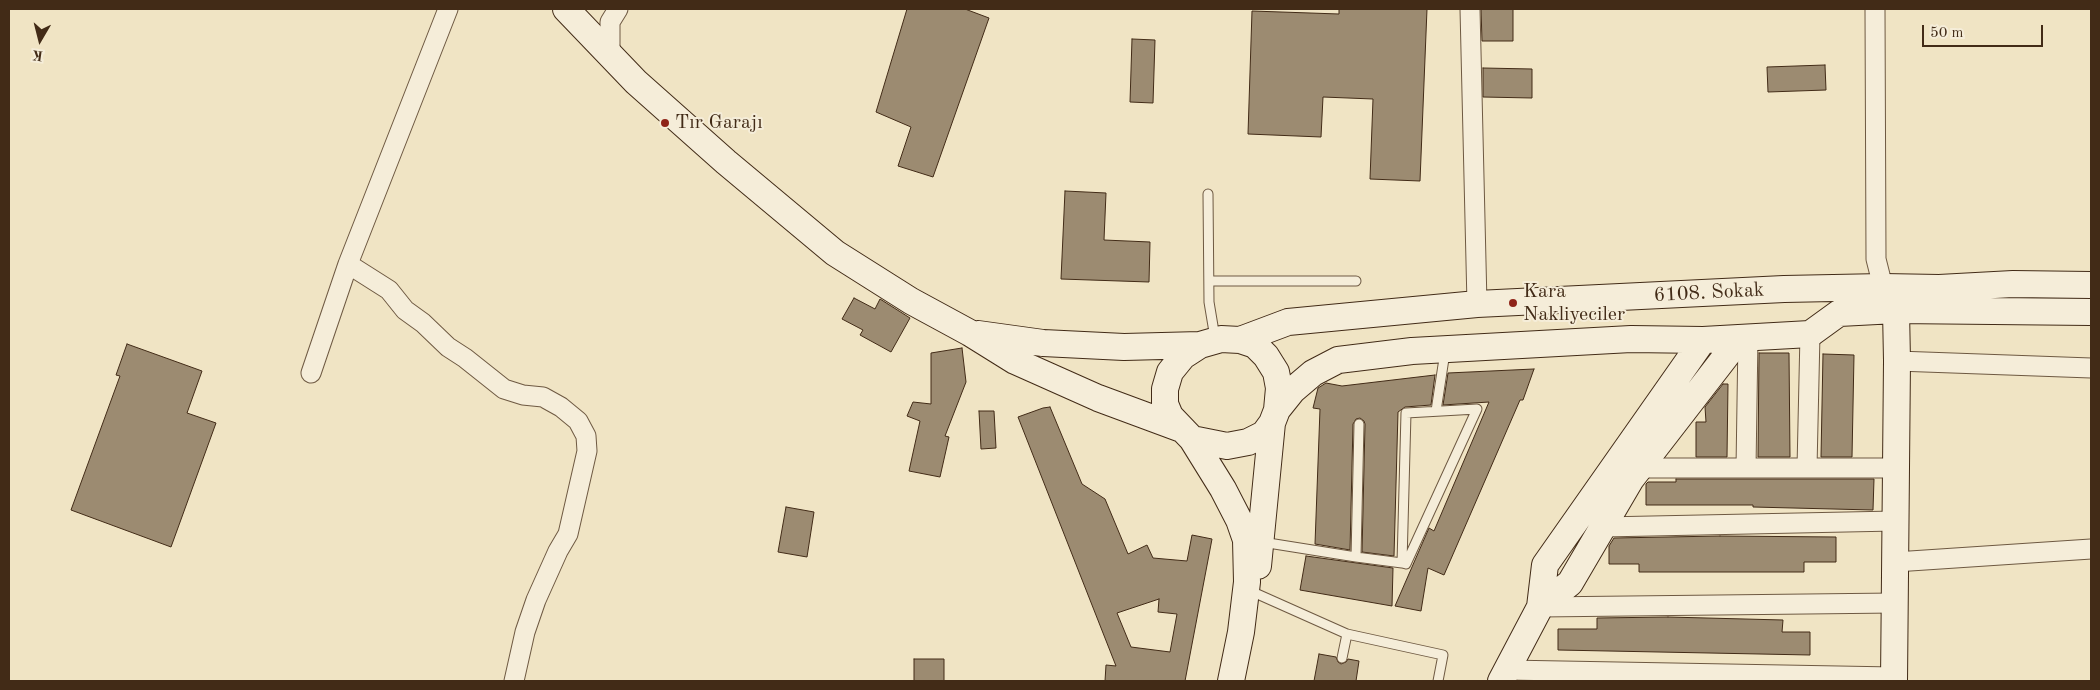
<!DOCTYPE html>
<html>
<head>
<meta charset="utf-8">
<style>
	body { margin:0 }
	#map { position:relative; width:2100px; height:690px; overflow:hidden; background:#f0e4c4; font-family:"Old Standard TT",serif }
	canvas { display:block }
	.frame { position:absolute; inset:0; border:10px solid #422b17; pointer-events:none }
	.north { position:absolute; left:15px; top:15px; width:50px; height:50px; -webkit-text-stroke:4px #f5edd9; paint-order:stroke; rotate:188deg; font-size:14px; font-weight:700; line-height:20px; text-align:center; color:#422b17 }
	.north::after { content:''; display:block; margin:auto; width:18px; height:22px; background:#422b17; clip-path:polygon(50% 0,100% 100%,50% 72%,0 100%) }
	.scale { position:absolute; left:1922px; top:25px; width:121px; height:22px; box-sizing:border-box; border:2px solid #422b17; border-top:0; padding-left:6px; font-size:15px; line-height:18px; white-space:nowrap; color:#422b17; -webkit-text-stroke:4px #f5edd9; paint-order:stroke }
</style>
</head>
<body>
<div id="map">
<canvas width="2100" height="690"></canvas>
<div class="frame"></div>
<div class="north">K</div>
<div class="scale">50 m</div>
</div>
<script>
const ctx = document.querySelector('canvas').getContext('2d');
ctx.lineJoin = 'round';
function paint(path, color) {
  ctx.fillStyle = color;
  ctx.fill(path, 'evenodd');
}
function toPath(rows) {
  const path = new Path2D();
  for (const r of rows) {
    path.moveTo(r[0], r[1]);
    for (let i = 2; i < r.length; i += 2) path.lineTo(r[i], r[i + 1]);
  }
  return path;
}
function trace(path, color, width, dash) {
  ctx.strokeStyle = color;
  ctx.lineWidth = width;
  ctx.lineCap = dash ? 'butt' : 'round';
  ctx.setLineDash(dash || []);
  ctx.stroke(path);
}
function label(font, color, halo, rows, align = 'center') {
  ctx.font = font + ' "Old Standard TT",serif';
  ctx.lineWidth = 4;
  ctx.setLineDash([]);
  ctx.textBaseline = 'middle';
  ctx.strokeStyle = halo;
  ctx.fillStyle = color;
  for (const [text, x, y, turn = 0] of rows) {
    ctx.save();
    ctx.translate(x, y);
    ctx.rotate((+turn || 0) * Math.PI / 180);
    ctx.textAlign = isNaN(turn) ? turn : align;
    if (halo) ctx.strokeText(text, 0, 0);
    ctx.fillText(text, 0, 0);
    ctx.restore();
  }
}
const building = toPath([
	[907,9,965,9,989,18,933,177,898,166,911,127,876,112,907,9],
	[1339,9,1427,9,1420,181,1370,179,1373,99,1323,97,1321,137,1248,134,1252,11,1339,14,1339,9],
	[1481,9,1513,9,1513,41,1482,41,1481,9],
	[1132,39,1155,40,1153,103,1130,102,1132,39],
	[1825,65,1826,90,1768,92,1767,67,1825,65],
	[1483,68,1532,69,1532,98,1483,97,1483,68],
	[1065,191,1106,193,1104,240,1150,242,1149,282,1061,279,1065,191],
	[854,298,875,309,880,299,910,318,891,352,860,335,863,330,842,319,854,298],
	[127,344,202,371,187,413,216,423,171,547,71,510,120,376,116,375,127,344],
	[962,348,966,382,945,436,949,437,940,477,909,471,920,421,907,416,913,402,931,404,931,353,962,348],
	[1759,353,1789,353,1790,457,1758,457,1759,353],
	[1823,354,1854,355,1852,457,1821,457,1823,354],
	[1534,369,1523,400,1520,400,1444,575,1428,568,1421,611,1395,606,1429,528,1434,531,1489,402,1443,405,1448,373,1534,369],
	[1435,375,1431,405,1405,407,1398,412,1394,556,1362,552,1365,424,1364,421,1360,418,1356,419,1353,424,1350,550,1315,544,1320,409,1313,408,1318,388,1326,383,1342,386,1435,375],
	[1723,384,1728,384,1727,457,1696,457,1696,422,1706,422,1705,407,1723,384],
	[1050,407,1082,484,1105,499,1128,554,1147,545,1153,558,1187,561,1192,535,1212,539,1185,681,1105,681,1106,665,1116,666,1018,417,1043,408,1050,407],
	[1159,599,1158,612,1177,614,1170,652,1131,647,1117,613,1159,599],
	[979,411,994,411,996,448,981,449,979,411],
	[1676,479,1874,479,1873,510,1753,507,1753,505,1646,505,1646,484,1648,482,1676,482,1676,479],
	[786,507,814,512,807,557,778,552,786,507],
	[1720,536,1836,537,1836,562,1804,562,1804,572,1639,572,1639,564,1609,564,1609,546,1614,538,1720,536],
	[1306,556,1393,568,1392,606,1300,590,1306,556],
	[1668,617,1783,620,1782,632,1810,632,1810,655,1558,650,1558,629,1597,629,1597,618,1668,617],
	[1319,654,1336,657,1338,662,1341,664,1346,662,1348,659,1359,661,1356,681,1314,681,1319,654],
	[914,659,944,659,944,681,914,681,914,659]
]);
paint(building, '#9c8b71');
trace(building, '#422b17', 1);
const lane = toPath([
	[1208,194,1209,302,1215,338],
	[1209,281,1356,281],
	[1436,411,1445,352],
	[1262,542,1356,557,1402,563,1406,564,1477,409,1406,413,1402,563],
	[1356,557,1359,424],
	[1255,593,1347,634,1342,658],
	[1347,634,1443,655,1438,681]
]);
const street = toPath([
	[1470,9,1477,304],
	[1875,9,1876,259,1883,287],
	[610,55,610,22,618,9],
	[348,264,389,290,405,310,423,323,448,347,465,358,504,389,523,395,543,397,561,407,578,421,586,436,587,451,568,534,558,551,536,600,525,632,514,681],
	[1897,361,2091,368],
	[311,373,348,264,448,9],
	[1639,468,1895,468],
	[1746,468,1748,337],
	[1807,468,1810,334],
	[1603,527,1895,521],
	[1895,562,2091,549],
	[1540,607,1895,603],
	[1507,670,1894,677]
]);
const secondary = toPath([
	[566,9,636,82,726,162,835,253,911,301,970,333,1015,361,1098,398,1179,428],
	[1887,294,1896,310,1897,361,1894,681],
	[978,334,1043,343,1124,347,1200,345,1221,339,1240,340,1255,345,1266,356,1276,372,1279,388,1277,410,1272,423,1264,434,1248,442,1227,446,1192,439],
	[1240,340,1288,322,1477,304,1784,289,1883,287,1939,288,2013,284,2091,285],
	[1200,345,1183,356,1170,372,1165,389,1165,404,1170,416,1192,439,1223,489,1239,520,1246,540,1247,582,1241,632,1231,681],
	[1277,410,1293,390,1313,373,1338,360,1412,351,1631,339,1703,340,1810,334,1839,313,1896,310,2091,312],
	[1258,566,1272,423],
	[1540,607,1570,583,1631,479,1740,338],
	[1501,681,1540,607,1545,565,1703,340]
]);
trace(lane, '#6e5942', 11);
trace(street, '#6e5942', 21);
trace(secondary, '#422b17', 28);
trace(lane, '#f5edd9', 9);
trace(street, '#f5edd9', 19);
trace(secondary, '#f5edd9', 26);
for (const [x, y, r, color] of [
	[665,123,5,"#8f2418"],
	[1513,303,5,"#8f2418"]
]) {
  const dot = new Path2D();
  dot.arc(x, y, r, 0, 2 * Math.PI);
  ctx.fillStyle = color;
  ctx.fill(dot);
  trace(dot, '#f5edd9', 2);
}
label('20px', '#422b17', '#f5edd9', [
	["Tır Garajı",675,123],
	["Kara",1523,292],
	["Nakliyeciler",1523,315]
], 'left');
label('20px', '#422b17', '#f5edd9', [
	["6108. Sokak",1709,293,-3]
]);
</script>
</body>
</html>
